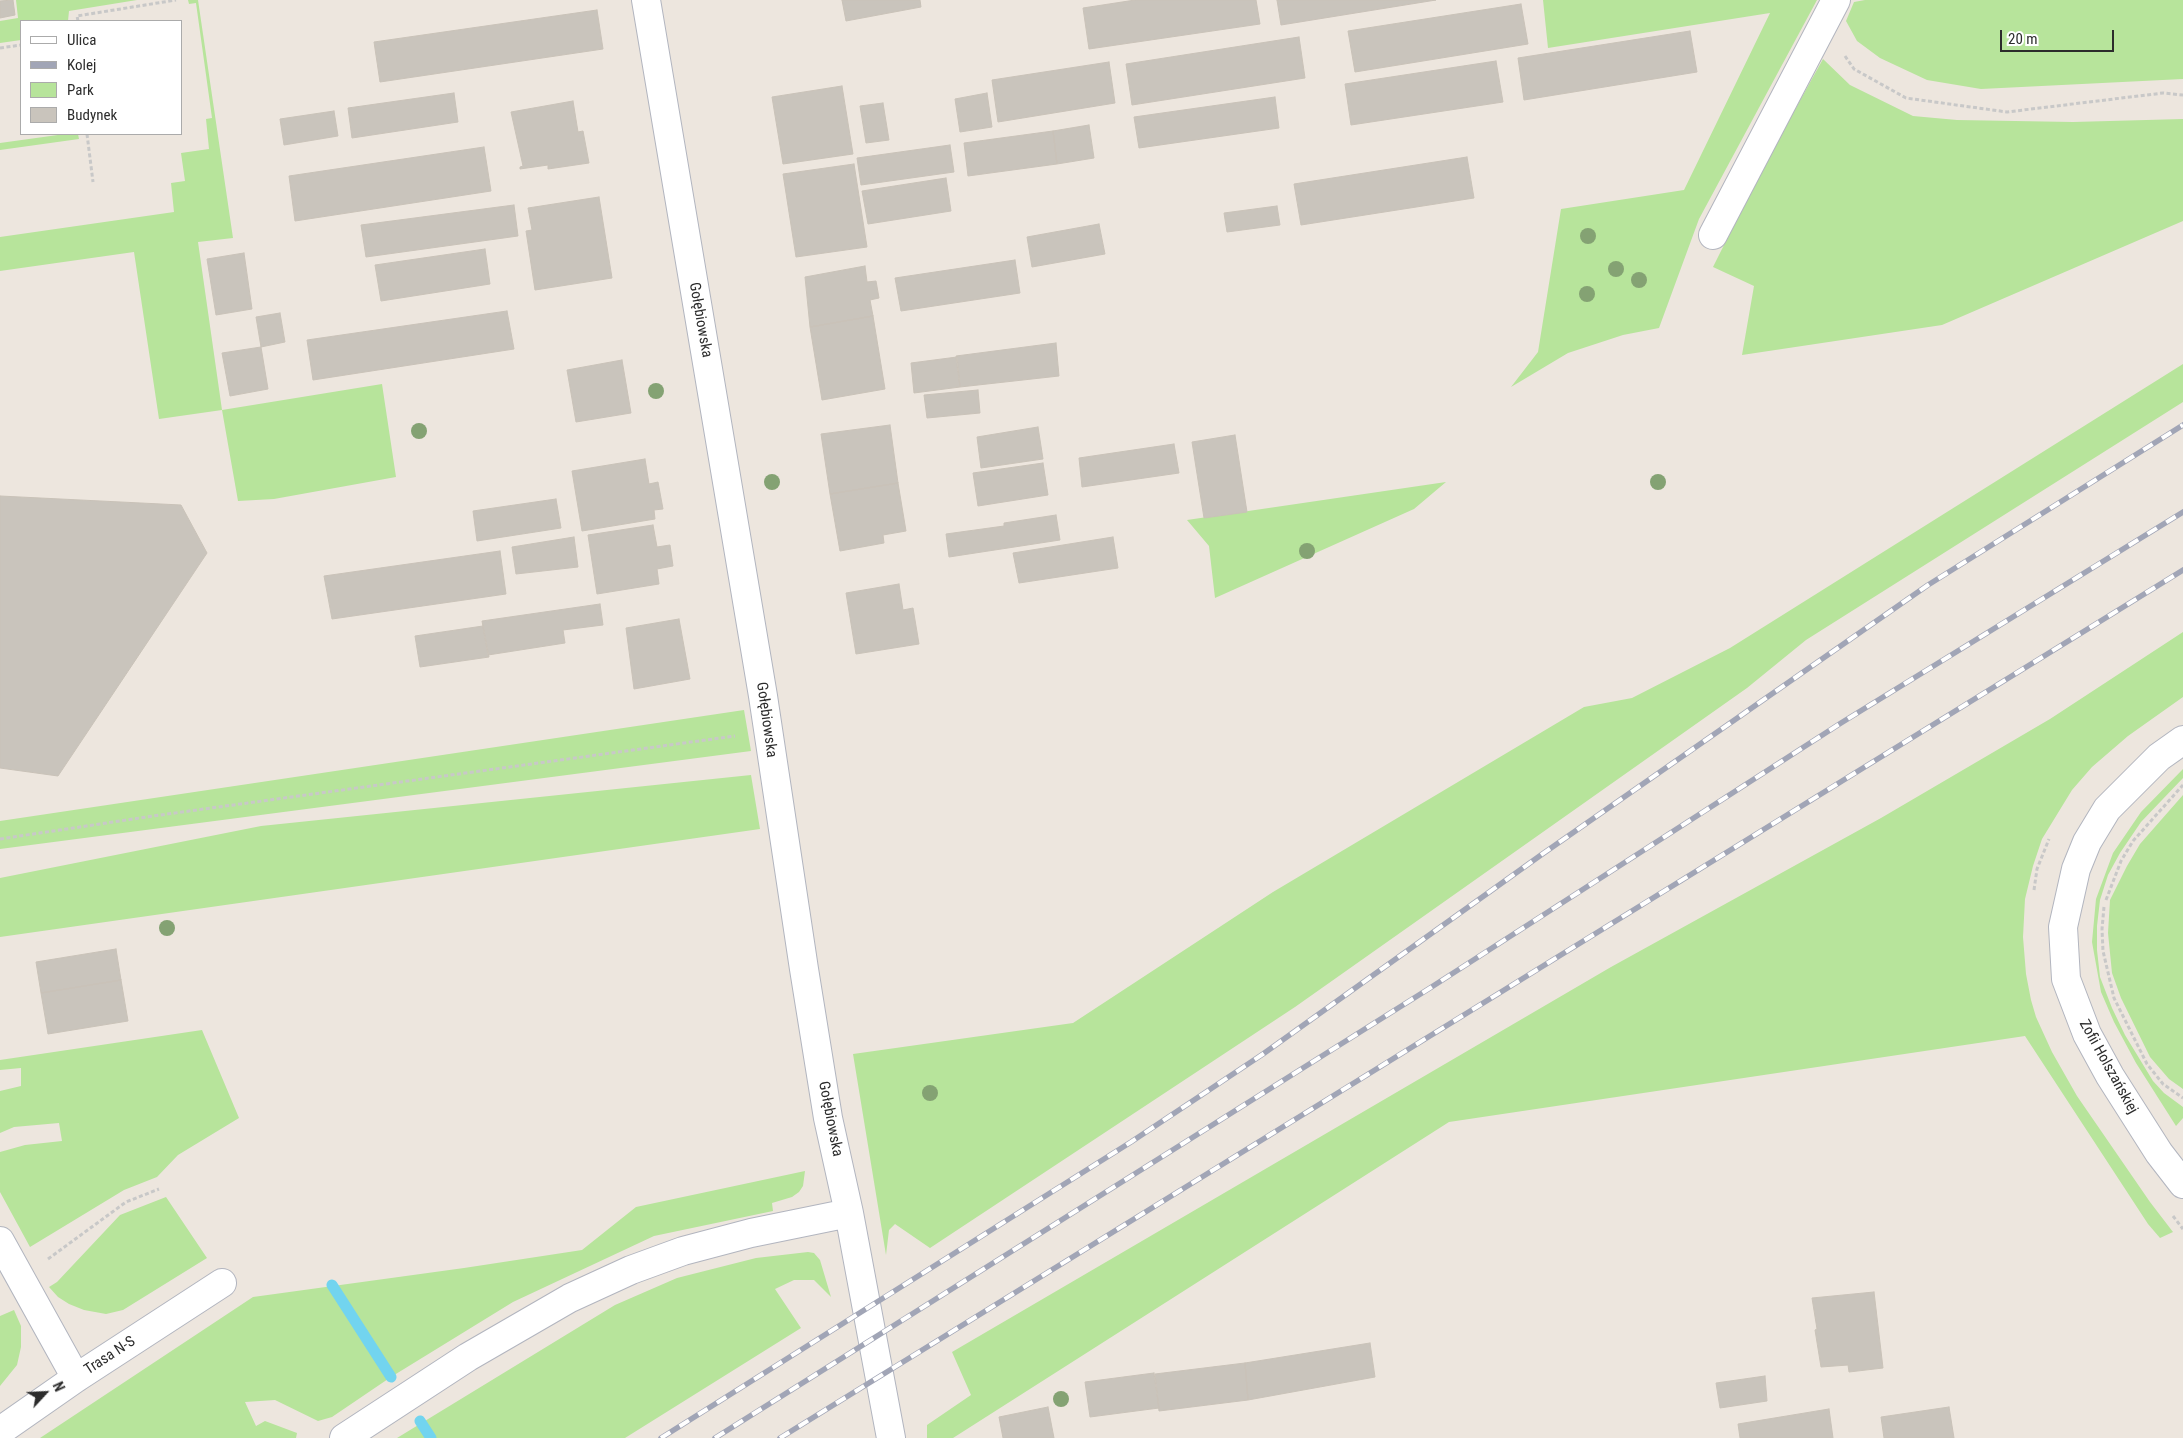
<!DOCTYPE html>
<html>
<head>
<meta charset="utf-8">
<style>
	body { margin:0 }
	#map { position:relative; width:2183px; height:1438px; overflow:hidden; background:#ede6de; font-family:"Roboto Condensed",sans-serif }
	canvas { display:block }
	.legend { position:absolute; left:20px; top:20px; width:162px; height:115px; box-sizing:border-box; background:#fff; border:1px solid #ababab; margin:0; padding:6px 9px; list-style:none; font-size:15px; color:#2c2c2c }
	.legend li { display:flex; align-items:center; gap:10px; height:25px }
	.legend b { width:25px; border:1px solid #ababab }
	.north { position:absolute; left:20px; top:1368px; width:50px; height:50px; -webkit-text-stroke:4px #fff; paint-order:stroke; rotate:65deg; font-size:14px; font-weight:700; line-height:20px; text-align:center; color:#2c2c2c }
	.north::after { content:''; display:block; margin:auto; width:18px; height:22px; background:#2c2c2c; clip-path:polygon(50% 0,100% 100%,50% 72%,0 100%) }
	.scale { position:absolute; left:2000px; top:30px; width:114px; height:22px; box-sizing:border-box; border:2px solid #2c2c2c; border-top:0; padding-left:6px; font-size:15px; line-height:18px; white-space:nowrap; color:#2c2c2c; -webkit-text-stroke:4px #fff; paint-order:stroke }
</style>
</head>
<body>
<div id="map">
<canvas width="2183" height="1438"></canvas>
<ul class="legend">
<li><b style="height:6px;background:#fff"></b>Ulica</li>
<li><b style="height:6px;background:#a1a5b6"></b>Kolej</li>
<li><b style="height:14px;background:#b7e49b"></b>Park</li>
<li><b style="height:14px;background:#c9c4bc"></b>Budynek</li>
</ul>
<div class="north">N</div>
<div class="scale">20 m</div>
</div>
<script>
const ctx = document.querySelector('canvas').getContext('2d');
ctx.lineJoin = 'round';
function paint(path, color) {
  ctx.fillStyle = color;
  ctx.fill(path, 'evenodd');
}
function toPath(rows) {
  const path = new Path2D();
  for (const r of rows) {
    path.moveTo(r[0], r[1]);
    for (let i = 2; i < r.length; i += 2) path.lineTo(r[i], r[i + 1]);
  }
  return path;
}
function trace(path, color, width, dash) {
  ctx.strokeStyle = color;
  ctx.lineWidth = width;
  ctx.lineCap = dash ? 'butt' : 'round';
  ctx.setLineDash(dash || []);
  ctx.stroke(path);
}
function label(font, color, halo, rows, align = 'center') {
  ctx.font = font + ' "Roboto Condensed",sans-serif';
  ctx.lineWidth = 4.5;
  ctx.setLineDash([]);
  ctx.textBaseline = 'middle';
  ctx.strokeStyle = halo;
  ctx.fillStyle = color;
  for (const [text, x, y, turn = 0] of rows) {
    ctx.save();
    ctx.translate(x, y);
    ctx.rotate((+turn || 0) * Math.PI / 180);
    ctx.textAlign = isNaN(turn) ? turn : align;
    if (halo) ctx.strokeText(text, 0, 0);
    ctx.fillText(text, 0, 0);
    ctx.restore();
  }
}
paint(toPath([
	[16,0,137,0,69,11,68,21,21,21,21,40,0,43,0,21,18,18],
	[188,0,198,0,233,238,198,242,222,410,382,384,396,477,274,499,238,501,222,410,159,419,134,252,0,271,0,237,174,212,171,183,185,181,181,153,209,149,206,119,212,118,196,3,189,4],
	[1543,0,1817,0,1699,219,1659,328,1623,335,1568,353,1511,387,1538,352,1561,209,1684,190,1770,13,1548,48],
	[1865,0,2183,0,2183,79,1981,89,1927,80,1880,58,1857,41,1846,21,1854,2],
	[1823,59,1850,85,1913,116,1957,120,2073,122,2183,119,2183,221,1942,325,1742,355,1754,286,1713,267,1763,167],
	[65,134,78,134,79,139,0,150,0,143],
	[2183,364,2183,402,1806,640,1747,688,1295,1007,930,1248,895,1224,889,1230,886,1255,853,1054,1073,1023,1273,892,1584,707,1632,698,1730,648],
	[1446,482,1414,509,1215,598,1209,546,1187,520],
	[2183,632,2183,697,2128,736,2092,767,2072,790,2042,839,2033,866,2025,899,2023,937,2026,974,2031,1000,2036,1017,2052,1052,2077,1096,2150,1202,2173,1232,2160,1238,2148,1224,2025,1036,1449,1122,953,1438,927,1438,927,1425,971,1395,952,1352,1611,967,1881,818,2050,719],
	[744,710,751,751,0,849,0,821],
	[2183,769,2183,778,2141,822,2120,853,2108,875,2100,900,2097,926,2097,950,2100,977,2112,1008,2125,1035,2153,1081,2164,1093,2183,1107,2183,1118,2176,1126,2136,1063,2114,1022,2101,992,2092,942,2096,899,2113,853,2141,812],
	[751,775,760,829,0,937,0,878,261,826],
	[2183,795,2183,1089,2169,1079,2150,1057,2121,998,2112,973,2108,933,2110,900,2127,866,2140,844],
	[202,1030,239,1118,178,1155,157,1177,124,1190,30,1247,0,1192,0,1152,25,1145,62,1141,59,1123,14,1127,0,1133,0,1091,21,1086,21,1068,0,1070,0,1060],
	[805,1171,803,1186,799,1192,792,1197,772,1203,773,1211,654,1236,513,1302,391,1377,332,1417,318,1421,275,1400,245,1402,256,1426,265,1421,297,1433,296,1438,40,1438,253,1297,464,1268,582,1250,636,1207],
	[166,1197,207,1258,123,1310,106,1314,84,1310,69,1304,58,1297,49,1287,57,1282,120,1215],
	[808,1252,814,1253,820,1260,831,1297,814,1280,794,1280,775,1289,801,1328,625,1438,397,1438,615,1305,677,1278,756,1258],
	[14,1310,21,1326,21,1347,17,1365,0,1386,0,1316]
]), '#b7e49b');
trace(toPath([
	[332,1285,391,1377],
	[420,1421,431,1438]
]), '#72d4ef', 11);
const building = toPath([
	[13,0,15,15,0,18,0,1,13,0],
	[842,0,920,0,921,7,846,21,842,0],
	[1135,0,1256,0,1260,24,1089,49,1083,8,1135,0],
	[1277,0,1436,0,1281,25,1277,0],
	[1521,4,1528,44,1355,72,1348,31,1521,4],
	[597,10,603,49,380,82,374,42,597,10],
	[1690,31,1697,72,1524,100,1518,58,1690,31],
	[1299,37,1305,78,1132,105,1126,64,1299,37],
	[1496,61,1503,102,1351,125,1345,84,1496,61],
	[1109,62,1115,103,998,122,992,80,1109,62],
	[842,86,853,154,783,164,772,97,842,86],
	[454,93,458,122,352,138,348,108,454,93],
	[987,93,992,127,960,132,955,99,987,93],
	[1275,97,1279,128,1139,148,1134,117,1275,97],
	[573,101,578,132,583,131,589,163,548,169,548,165,520,169,520,167,523,166,511,112,573,101],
	[883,103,889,140,866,143,860,106,883,103],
	[334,111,338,136,284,145,280,119,334,111],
	[1089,125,1094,158,1057,164,1053,131,1089,125],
	[1053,131,1057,164,968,176,964,143,1053,131],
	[950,145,954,172,861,185,857,158,950,145],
	[484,147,491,191,295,221,289,176,484,147],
	[1467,157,1474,198,1301,225,1294,184,1467,157],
	[854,164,867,247,796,257,783,174,854,164],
	[946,178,951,211,868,224,862,191,946,178],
	[599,197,612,278,535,290,526,231,532,230,528,208,599,197],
	[514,205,518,236,366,257,361,225,514,205],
	[1277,206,1280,225,1227,232,1224,213,1277,206],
	[1099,224,1105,254,1032,267,1027,237,1099,224],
	[485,249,490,284,381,301,375,265,485,249],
	[244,253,252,309,216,315,207,259,244,253],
	[1015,260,1020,293,901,311,895,278,1015,260],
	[865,266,867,282,876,281,879,298,870,300,873,316,810,327,805,277,865,266],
	[507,311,514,349,313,380,307,340,507,311],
	[280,313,285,342,261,347,256,317,280,313],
	[873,316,885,389,822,400,810,327,873,316],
	[1056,343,1059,376,960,387,956,356,1056,343],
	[261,347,268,389,230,396,222,353,261,347],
	[957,357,960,387,914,393,911,363,957,357],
	[622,360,631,413,576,422,567,370,622,360],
	[978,390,980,413,927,418,924,395,978,390],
	[890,425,898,483,830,494,821,434,890,425],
	[1038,427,1043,459,981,468,977,437,1038,427],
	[1235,435,1247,512,1204,518,1192,442,1235,435],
	[1174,444,1179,473,1082,487,1079,458,1174,444],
	[645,459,649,484,658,482,663,509,654,510,655,519,582,531,572,471,645,459],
	[1043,463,1048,495,978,506,973,473,1043,463],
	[898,483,906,531,883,535,884,543,840,551,830,494,898,483],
	[0,496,181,505,207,553,58,776,0,768,0,496],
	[556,499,561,528,477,541,473,511,556,499],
	[1056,515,1060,540,949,557,946,534,1004,526,1004,523,1056,515],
	[653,525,657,547,670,545,673,566,657,569,659,584,597,594,588,535,653,525],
	[574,537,578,567,516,574,512,547,574,537],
	[1113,537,1118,568,1019,583,1013,553,1113,537],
	[500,551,506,594,332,619,324,576,500,551],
	[899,584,903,610,913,608,919,644,856,654,846,593,899,584],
	[600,604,603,625,563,630,565,643,488,655,482,621,600,604],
	[679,619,690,679,634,689,626,628,679,619],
	[483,626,489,657,420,667,415,636,483,626],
	[116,949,121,980,41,993,36,962,116,949],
	[121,980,128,1021,48,1034,41,993,121,980],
	[1874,1292,1883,1368,1849,1372,1848,1365,1821,1367,1815,1330,1817,1329,1812,1298,1874,1292],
	[1370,1343,1375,1377,1248,1400,1245,1363,1370,1343],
	[1245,1363,1248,1400,1159,1411,1155,1374,1245,1363],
	[1154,1373,1159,1408,1090,1417,1085,1382,1154,1373],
	[1765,1376,1767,1401,1720,1408,1716,1383,1765,1376],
	[1048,1407,1054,1438,1003,1438,999,1417,1048,1407],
	[1949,1407,1954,1438,1884,1438,1881,1417,1949,1407],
	[1829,1409,1833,1438,1740,1438,1738,1424,1829,1409]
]);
paint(building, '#c9c4bc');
trace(building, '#c9c2b8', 1);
const minor = toPath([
	[646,0,763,696,804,969,828,1118,849,1213,891,1438],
	[1713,235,1836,0],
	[2183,740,2159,757,2107,809,2087,842,2076,869,2063,927,2066,979,2087,1034,2110,1076,2159,1153,2183,1184],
	[0,1241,76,1378],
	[0,1431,76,1378,222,1283],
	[344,1438,468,1357,570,1298,631,1270,683,1251,751,1233,849,1213]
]);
trace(minor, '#b2b5bf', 30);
trace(toPath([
	[78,21,77,16,176,0],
	[0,48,21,45],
	[1845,56,1854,69,1906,98,2007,112,2163,93,2183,95],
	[87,134,93,182],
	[0,839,153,816,735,736],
	[2034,890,2037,869,2049,839],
	[2106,900,2121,861,2133,841,2183,785],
	[2104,907,2102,929,2103,951,2114,998,2147,1064,2163,1084,2183,1098],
	[2173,1216,2183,1229],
	[48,1259,126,1202,159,1189]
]), '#c8c8c8', 3, [4, 2.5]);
trace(minor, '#fff', 28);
const rail = toPath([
	[661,1438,1131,1142,1263,1054,1541,855,1928,585,2183,425],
	[715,1438,1430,988,1841,723,2183,512],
	[780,1438,2183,570]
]);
trace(rail, '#a1a5b6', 5.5);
trace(rail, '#fff', 4, [11]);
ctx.fillStyle = '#84a273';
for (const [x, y] of [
	[1588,236],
	[1616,269],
	[1639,280],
	[1587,294],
	[656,391],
	[419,431],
	[772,482],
	[1658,482],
	[1307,551],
	[167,928],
	[930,1093],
	[1061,1399]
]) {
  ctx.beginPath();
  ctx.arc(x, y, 8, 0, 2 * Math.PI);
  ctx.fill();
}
label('15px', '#2c2c2c', '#fff', [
	["Gołębiowska",700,320,80],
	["Gołębiowska",766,720,82],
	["Zofii Holszańskiej",2108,1067,61],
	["Gołębiowska",830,1119,79],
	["Trasa N-S",110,1356,-33]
]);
</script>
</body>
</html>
